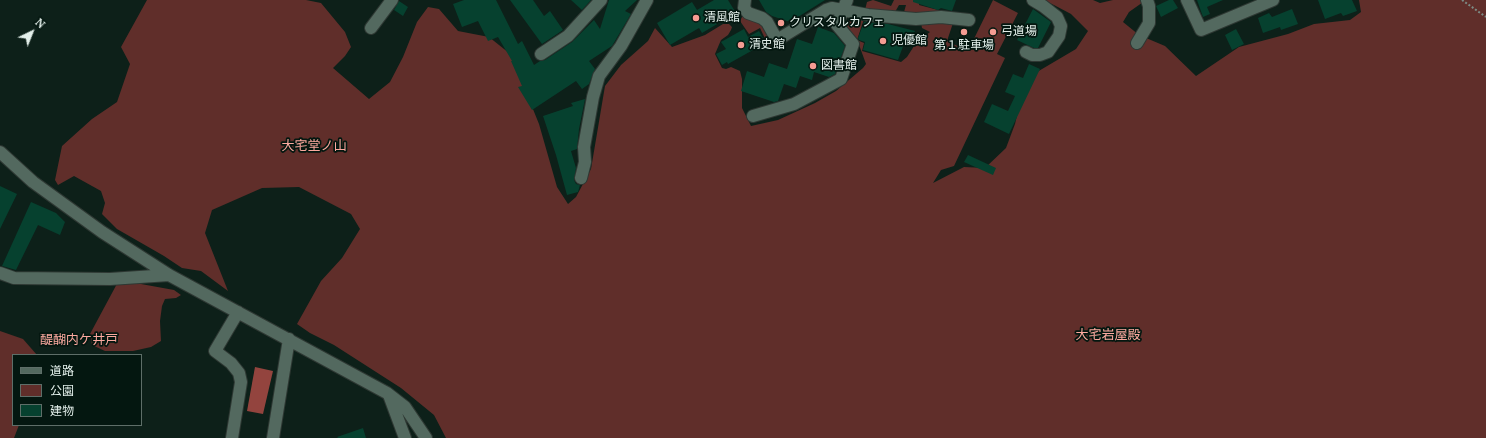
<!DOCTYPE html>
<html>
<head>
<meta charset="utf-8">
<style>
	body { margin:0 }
	#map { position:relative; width:1486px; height:438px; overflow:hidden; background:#0d2019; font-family:"Noto Serif","Noto Sans JP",serif }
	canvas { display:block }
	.legend { position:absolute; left:12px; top:354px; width:130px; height:72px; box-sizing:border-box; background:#041710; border:1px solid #5e6e68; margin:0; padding:5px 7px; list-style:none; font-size:12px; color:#e4f0eb }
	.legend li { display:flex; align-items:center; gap:8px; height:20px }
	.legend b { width:20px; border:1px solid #5e6e68 }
	.north { position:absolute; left:12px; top:12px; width:40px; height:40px; -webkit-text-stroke:3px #041710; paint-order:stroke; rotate:43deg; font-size:11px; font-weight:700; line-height:16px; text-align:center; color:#e4f0eb }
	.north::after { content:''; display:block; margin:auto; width:14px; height:18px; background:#e4f0eb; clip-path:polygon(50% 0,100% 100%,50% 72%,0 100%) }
</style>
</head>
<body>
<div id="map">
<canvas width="1486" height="438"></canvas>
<ul class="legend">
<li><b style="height:5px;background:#53695f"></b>道路</li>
<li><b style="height:11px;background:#602e2a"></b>公園</li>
<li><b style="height:11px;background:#06412f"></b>建物</li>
</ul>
<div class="north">N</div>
</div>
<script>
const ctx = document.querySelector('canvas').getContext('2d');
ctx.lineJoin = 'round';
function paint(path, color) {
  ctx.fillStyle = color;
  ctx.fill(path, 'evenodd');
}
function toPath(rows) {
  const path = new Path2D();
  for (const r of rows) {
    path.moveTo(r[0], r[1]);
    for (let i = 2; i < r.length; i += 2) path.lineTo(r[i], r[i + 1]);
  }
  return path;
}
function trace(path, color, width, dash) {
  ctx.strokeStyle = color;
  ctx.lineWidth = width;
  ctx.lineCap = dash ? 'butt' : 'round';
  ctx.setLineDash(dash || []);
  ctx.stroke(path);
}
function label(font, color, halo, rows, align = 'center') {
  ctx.font = font + ' "Noto Serif","Noto Sans JP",serif';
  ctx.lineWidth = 3.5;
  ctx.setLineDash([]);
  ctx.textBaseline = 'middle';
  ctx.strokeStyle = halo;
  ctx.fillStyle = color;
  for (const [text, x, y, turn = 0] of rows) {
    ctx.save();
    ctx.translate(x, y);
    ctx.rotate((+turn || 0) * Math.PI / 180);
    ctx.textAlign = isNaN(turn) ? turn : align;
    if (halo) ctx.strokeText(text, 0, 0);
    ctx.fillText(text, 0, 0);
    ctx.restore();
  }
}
paint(toPath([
	[147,0,306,0,321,3,345,32,351,47,345,56,333,68,369,99,390,82,403,57,417,22,428,7,439,9,458,31,489,37,514,57,524,87,539,124,557,187,568,204,576,197,591,169,605,86,621,65,648,41,655,28,672,47,705,35,723,24,729,24,732,27,731,30,728,35,721,40,715,54,722,68,726,69,731,67,740,71,742,79,742,108,751,126,778,120,815,103,836,91,863,68,866,64,858,42,846,29,847,23,851,17,864,19,857,40,864,43,862,51,901,62,907,57,916,43,930,32,922,28,921,23,928,19,953,23,947,41,968,51,993,0,1018,13,997,54,1005,58,954,166,941,170,933,183,964,167,985,168,1006,148,1015,124,1020,103,1037,72,1076,49,1088,31,1071,14,1052,4,1042,0,1093,0,1100,3,1113,0,1146,0,1129,12,1123,22,1139,35,1165,46,1196,76,1239,47,1288,34,1314,24,1350,20,1361,12,1359,0,1486,0,1486,438,446,438,434,415,401,388,334,345,310,333,297,324,321,281,342,258,360,229,351,214,299,187,262,188,212,210,205,233,228,291,201,271,182,268,164,256,117,229,102,214,105,203,101,191,74,176,58,185,55,180,62,146,92,119,117,102,130,64,121,47],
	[873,0,891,6,894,0,920,0,919,5,953,14,904,12,906,5,899,5,895,12,865,10,867,2],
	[748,15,761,21,773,43,769,47,760,28,749,34,740,21,742,17],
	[119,280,174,290,181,295,176,298,165,299,162,306,160,321,161,341,151,347,133,351,105,351,92,345,90,334],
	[0,331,23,339,37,355,13,355,13,425,19,425,14,438,0,438]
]), '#602e2a');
paint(toPath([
	[255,367,273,371,263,414,247,411]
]), '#93443e');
paint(toPath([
	[464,0,496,0,518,44,522,41,534,65,540,61,545,60,572,42,594,20,600,29,609,0,637,0,625,11,631,14,612,46,589,61,595,69,589,84,582,89,576,81,532,110,518,87,522,86,511,61,512,61,498,37,488,41,478,21,462,27,453,4],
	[510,0,533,0,544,16,550,11,563,30,542,44],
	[571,0,591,0,582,10],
	[714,0,728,0,736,13,702,33,699,28,670,45,657,23,692,2,697,10],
	[759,0,825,0,790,22,772,16,766,12],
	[913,0,956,0,952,11,941,8,938,10,913,2],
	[1169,0,1173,0,1178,8,1161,17,1156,6],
	[1197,0,1223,0,1207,7,1210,14,1203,17],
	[1318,0,1352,0,1357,11,1343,16,1341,13,1325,19],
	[399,1,408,7,403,16,394,10],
	[1033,9,1051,22,1038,48,1034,48,1017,40],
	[1292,9,1298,24,1281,30,1280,27,1263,33,1258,18,1269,13,1272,17],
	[864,22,888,24,915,31,911,40,908,38,907,42,905,41,898,60,863,50,865,42,859,40,858,38],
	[818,27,834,33,845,46,835,74,829,77,814,72,812,80,800,76,796,88,784,84,778,101,774,102,741,91,747,71,764,77,769,63,787,69,797,39,812,44],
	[744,29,748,37,759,31,765,42,753,48,753,50,728,64,727,62,722,65,716,54,726,49,721,42],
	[1236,29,1244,44,1232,50,1225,35],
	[1029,64,1040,69,1009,134,984,122,992,104,1008,111,1015,96,1005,92,1013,74,1023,78],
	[585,99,579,129,577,149,571,151,576,168,574,180,576,184,580,185,578,192,567,195,556,155,543,116,573,106,571,103],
	[968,155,996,168,993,175,964,162],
	[0,186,17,194,0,229],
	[31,202,56,213,65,222,60,235,38,225,16,270,2,266],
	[363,428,366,438,338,438,337,437]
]), '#06412f');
const minor = toPath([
	[745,0,744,8,748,13,762,18,767,22,777,40,826,10,832,8,868,15,916,19,941,17,969,20],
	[1187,0,1201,30,1273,0],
	[371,28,392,0],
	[1137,43,1149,23,1149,6,1147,0],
	[1026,52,1032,55,1040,55,1048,52,1059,36,1061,26,1057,17,1043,6,1033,0],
	[541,54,568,36,601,0],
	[753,116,794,104,841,79,853,44,837,25,847,0],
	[0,152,33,182,102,232,169,275,387,393,405,407,426,438],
	[581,178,585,162,584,147,593,97,599,76,621,46,647,0],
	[0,273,14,278,110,279,169,275],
	[389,395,405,438],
	[232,438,241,382,239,373,231,363,215,351,238,312],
	[273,438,289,339]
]);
trace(minor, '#2e3833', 14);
trace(toPath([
	[1462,0,1486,17]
]), '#7c8b85', 2, [2, 2]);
trace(minor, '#53695f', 12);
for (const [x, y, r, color] of [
	[696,18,4,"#f59c93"],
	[781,23,4,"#f59c93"],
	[964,32,4,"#f59c93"],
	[993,32,4,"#f59c93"],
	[883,41,4,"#f59c93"],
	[741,45,4,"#f59c93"],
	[813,66,4,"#f59c93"]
]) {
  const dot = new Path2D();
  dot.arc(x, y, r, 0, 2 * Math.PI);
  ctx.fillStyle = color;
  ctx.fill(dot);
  trace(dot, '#041710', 1.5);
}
label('12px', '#e4f0eb', '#041710', [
	["清風館",704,18],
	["クリスタルカフェ",789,23],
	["弓道場",1001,32],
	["児優館",891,41],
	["清史館",749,45],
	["第１駐車場",964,46,"center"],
	["図書館",821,66]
], 'left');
label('13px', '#fca99f', '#041710', [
	["大宅堂ノ山",314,146],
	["大宅岩屋殿",1108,335],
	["醍醐内ケ井戸",79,340]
]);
</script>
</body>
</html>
